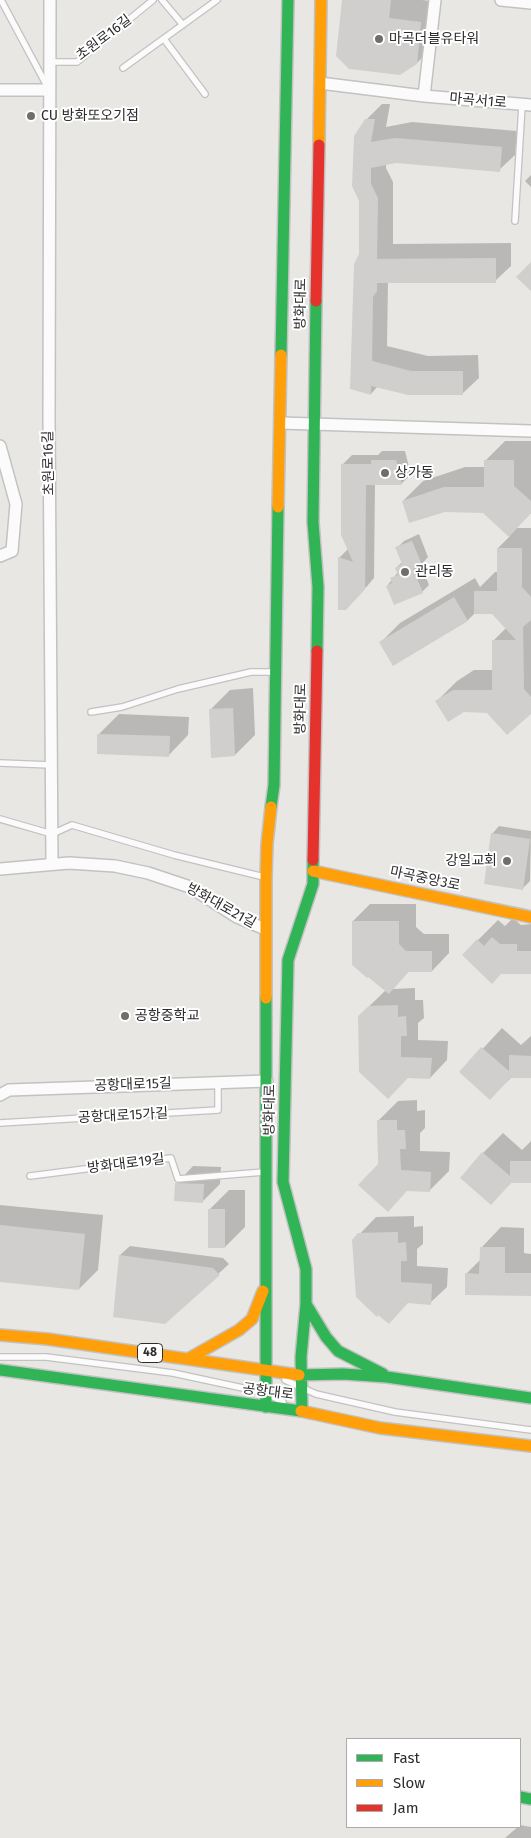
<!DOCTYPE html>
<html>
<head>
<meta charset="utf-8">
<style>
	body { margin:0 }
	#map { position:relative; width:531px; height:1838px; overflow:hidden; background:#e9e7e4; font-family:"Fira Sans",sans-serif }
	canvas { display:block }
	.legend { position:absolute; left:346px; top:1738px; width:175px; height:90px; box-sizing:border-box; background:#fff; border:1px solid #ababab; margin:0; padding:6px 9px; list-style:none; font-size:15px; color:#2d2d2d }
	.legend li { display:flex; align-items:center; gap:10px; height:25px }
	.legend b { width:25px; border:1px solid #ababab }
</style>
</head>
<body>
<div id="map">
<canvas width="531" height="1838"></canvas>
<ul class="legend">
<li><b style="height:6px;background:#30b455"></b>Fast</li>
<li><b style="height:6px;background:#ff9f0a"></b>Slow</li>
<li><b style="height:6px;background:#e5322d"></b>Jam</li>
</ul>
</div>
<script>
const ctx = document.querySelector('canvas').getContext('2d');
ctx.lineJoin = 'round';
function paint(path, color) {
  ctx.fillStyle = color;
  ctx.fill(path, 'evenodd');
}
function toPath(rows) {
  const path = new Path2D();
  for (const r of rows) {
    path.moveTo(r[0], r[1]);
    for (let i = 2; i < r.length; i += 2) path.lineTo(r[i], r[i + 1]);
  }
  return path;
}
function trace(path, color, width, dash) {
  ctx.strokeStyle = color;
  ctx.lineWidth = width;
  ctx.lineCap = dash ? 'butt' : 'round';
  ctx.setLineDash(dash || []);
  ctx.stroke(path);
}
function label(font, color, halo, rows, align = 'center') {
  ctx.font = font + ' "Fira Sans","Noto Sans KR",sans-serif';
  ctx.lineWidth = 4;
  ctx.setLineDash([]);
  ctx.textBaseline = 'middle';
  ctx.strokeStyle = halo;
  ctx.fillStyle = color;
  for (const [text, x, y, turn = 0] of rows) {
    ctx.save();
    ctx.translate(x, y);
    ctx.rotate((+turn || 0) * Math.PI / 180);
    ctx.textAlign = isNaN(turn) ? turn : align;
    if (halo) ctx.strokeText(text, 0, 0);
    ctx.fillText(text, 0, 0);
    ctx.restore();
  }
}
paint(toPath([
	[344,0,422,0,441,2,436,43,416,64],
	[382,104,390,104,386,127,412,122,517,131,515,155,499,170,396,162,386,164,386,168,393,182,393,244,511,243,511,266,495,281,388,282,387,346,428,356,478,355,479,378,463,393,378,386,371,394,360,255,366,120],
	[531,175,531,187,525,181],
	[505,441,531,441,531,513,516,528,531,528,531,713,488,711,437,701,457,681,474,670,493,670,493,641,506,628,493,612,475,613,468,620,393,665,380,643,400,623,475,578,480,587,495,572,498,572,498,548,510,536,483,512,403,501,423,481,465,467,485,467,485,461],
	[382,451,405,451,411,475,401,484,375,484,374,578,356,599,339,558,349,548,342,465,352,455,378,455],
	[419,534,428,557,421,565,429,585,422,592,387,586,398,572,396,568,402,562,397,548,404,541],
	[253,688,255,735,235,755,210,710,230,690],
	[119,714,189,717,188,735,168,756,99,734],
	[499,826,531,831,530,881,523,888,492,834],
	[370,904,416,904,416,927,424,934,449,934,449,953,432,971,410,970,393,989,415,988,415,1000,423,1000,424,1018,418,1023,418,1040,448,1041,447,1060,430,1078,409,1076,359,1016,386,990,353,921],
	[513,918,521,925,531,924,531,973,500,973,463,955,498,920,505,926],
	[502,1028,521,1045,531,1036,531,1077,512,1077,490,1098,461,1072],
	[417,1100,417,1111,425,1110,425,1128,420,1133,420,1151,450,1152,449,1171,429,1191,379,1165,378,1121,398,1101],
	[503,1133,522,1150,531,1141,531,1182,512,1182,491,1203,483,1153],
	[193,1166,221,1167,220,1184,203,1201,176,1184],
	[229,1190,245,1190,245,1227,225,1247,209,1210],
	[0,1205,103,1215,98,1270,79,1289,0,1281],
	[414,1216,414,1227,423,1226,423,1244,417,1249,417,1266,448,1268,447,1287,430,1303,409,1302,353,1241,376,1217],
	[501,1227,524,1228,524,1253,531,1254,531,1294,466,1274,481,1259,481,1248],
	[130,1246,223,1258,229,1264,165,1323,120,1255],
	[520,1825,531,1827,531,1838,505,1838]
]), '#0003');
paint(toPath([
	[342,0,391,0,389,18,421,22,417,64,400,75,349,69,336,56],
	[365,119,375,119,371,142,395,138,502,147,500,172,396,163,371,168,371,184,378,198,377,259,496,258,496,283,377,283,377,291,373,297,372,361,411,371,463,371,463,395,408,395,371,386,371,395,350,389,354,264,359,254,359,201,352,186,354,136],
	[531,262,531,291,516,277],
	[371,460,396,460,402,485,366,485,365,589,346,610,338,610,338,557,353,562,341,535,341,464,371,464],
	[484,460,514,460,514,486,531,501,531,513,509,537,483,513,445,512,409,523,402,501,444,487,484,487],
	[412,541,422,565,413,569,423,593,394,605,386,586,392,583,390,578,398,575,395,568,402,564,395,547],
	[497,548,522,548,522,587,531,597,531,620,523,627,524,689,531,697,531,714,507,735,487,713,464,712,448,722,435,701,453,690,492,690,492,640,516,640,492,614,474,614,474,591,497,591],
	[454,597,468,621,393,666,379,642],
	[233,708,235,756,211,758,209,709],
	[97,734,170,736,169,757,97,754],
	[491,833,530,839,523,890,484,884],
	[352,921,399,921,399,944,406,951,432,951,432,972,408,972,389,994,368,977,367,978,352,965],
	[492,937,500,944,517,944,517,951,531,951,531,974,501,974,492,984,462,955,477,939,484,946],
	[398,1005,398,1017,406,1016,407,1036,401,1036,401,1057,432,1058,430,1079,408,1078,388,1099,359,1072,358,1016,369,1006],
	[481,1047,509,1071,509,1055,531,1056,531,1078,510,1078,490,1100,459,1072],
	[377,1120,397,1120,397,1130,405,1130,406,1149,400,1149,401,1170,431,1172,430,1192,407,1191,388,1212,358,1185,378,1164],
	[482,1152,510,1176,510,1161,531,1161,531,1183,511,1183,491,1205,460,1178],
	[175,1183,204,1184,203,1203,174,1201],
	[208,1209,225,1209,225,1248,208,1248],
	[0,1225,85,1234,79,1290,0,1282],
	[398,1232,398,1243,406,1242,407,1261,401,1261,401,1282,432,1284,431,1305,408,1303,389,1324,378,1315,377,1317,356,1297,352,1240,358,1233],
	[480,1247,505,1247,505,1273,531,1273,531,1296,465,1295,465,1273,479,1274],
	[119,1255,213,1268,220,1275,165,1324,113,1317]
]), '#d1cfcd');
const lane = toPath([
	[1,0,47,86],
	[162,0,183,25],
	[164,39,205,94],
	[50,62,77,62,153,0],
	[123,68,217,0],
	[515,221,522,105],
	[91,712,122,707,178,689,251,672,274,672],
	[0,763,51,765],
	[0,819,52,834,72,825,174,855,264,877],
	[0,1123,218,1110,218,1082],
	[30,1176,171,1158,178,1179,264,1172],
	[0,1357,46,1357,173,1373,266,1393,283,1402],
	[285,1380,316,1394,395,1412,531,1430]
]);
const street = toPath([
	[50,0,49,418,52,864],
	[501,0,531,3],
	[320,83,424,96,531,105],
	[0,90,49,90],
	[424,96,435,0],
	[281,423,531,431],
	[0,446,16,504,12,551,0,556],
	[0,869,69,863,115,866,148,873,190,887,237,917,265,929],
	[0,1095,9,1090,267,1081]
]);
const fast = toPath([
	[316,301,313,522,318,587,317,651],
	[281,355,288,0],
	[271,807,274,785,278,507],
	[306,1304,326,1337,338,1351,383,1374],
	[0,1370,301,1411],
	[299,1375,343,1374,387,1377,531,1398],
	[266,1407,266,998],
	[302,1411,301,1357,306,1304,306,1269,283,1182,288,960,313,884,313,860],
	[520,1797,531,1799]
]);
const slow = toPath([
	[319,145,321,0],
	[278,507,281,355],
	[313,871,531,917],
	[266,998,266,878,267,844,271,807],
	[0,1335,47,1339,299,1375],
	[188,1359,239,1330,252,1319,263,1291],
	[301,1411,380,1428,531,1446]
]);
const jam = toPath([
	[316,301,319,145],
	[313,860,317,651]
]);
trace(lane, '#c2c2c2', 8);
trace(street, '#c2c2c2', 14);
trace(fast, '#c2c2c2', 14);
trace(slow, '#c2c2c2', 14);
trace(jam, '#c2c2c2', 14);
trace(lane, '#fcfbfb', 5.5);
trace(street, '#fcfbfb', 11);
trace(fast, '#30b455', 11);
trace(slow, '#ff9f0a', 11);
trace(jam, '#e5322d', 11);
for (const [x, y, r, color] of [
	[379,39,5,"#6f6e6d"],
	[31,116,5,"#6f6e6d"],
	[385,473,5,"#6f6e6d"],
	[405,572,5,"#6f6e6d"],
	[507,861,5,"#6f6e6d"],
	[125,1016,5,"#6f6e6d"]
]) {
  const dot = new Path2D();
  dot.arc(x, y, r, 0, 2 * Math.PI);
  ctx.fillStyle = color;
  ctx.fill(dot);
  trace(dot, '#fff', 2);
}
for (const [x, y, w] of [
	[150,1353,25]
]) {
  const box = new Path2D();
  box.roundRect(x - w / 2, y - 9.5, w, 19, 4);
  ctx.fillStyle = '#fff';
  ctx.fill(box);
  trace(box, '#2d2d2d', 1);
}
label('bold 12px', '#2d2d2d', null, [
	["48",150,1353]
]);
label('14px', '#2d2d2d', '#fff', [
	["초원로16길",104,38,-37],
	["마곡서1로",478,101,5],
	["방화대로",301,304,-89],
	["초원로16길",49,463,-91],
	["방화대로",301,709,-89],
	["마곡중앙3로",425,879,12],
	["방화대로21길",221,906,29],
	["공항대로15길",133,1085,-2],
	["방화대로",270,1110,-89],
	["공항대로15가길",123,1116,-3],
	["방화대로19길",126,1164,-7],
	["공항대로",268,1392,7]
]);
label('14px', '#2d2d2d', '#fff', [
	["마곡더블유타워",389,39],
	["CU 방화또오기점",41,116],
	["상가동",395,473],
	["관리동",415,572],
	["강일교회",497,861,"right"],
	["공항중학교",135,1016]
], 'left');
</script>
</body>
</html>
